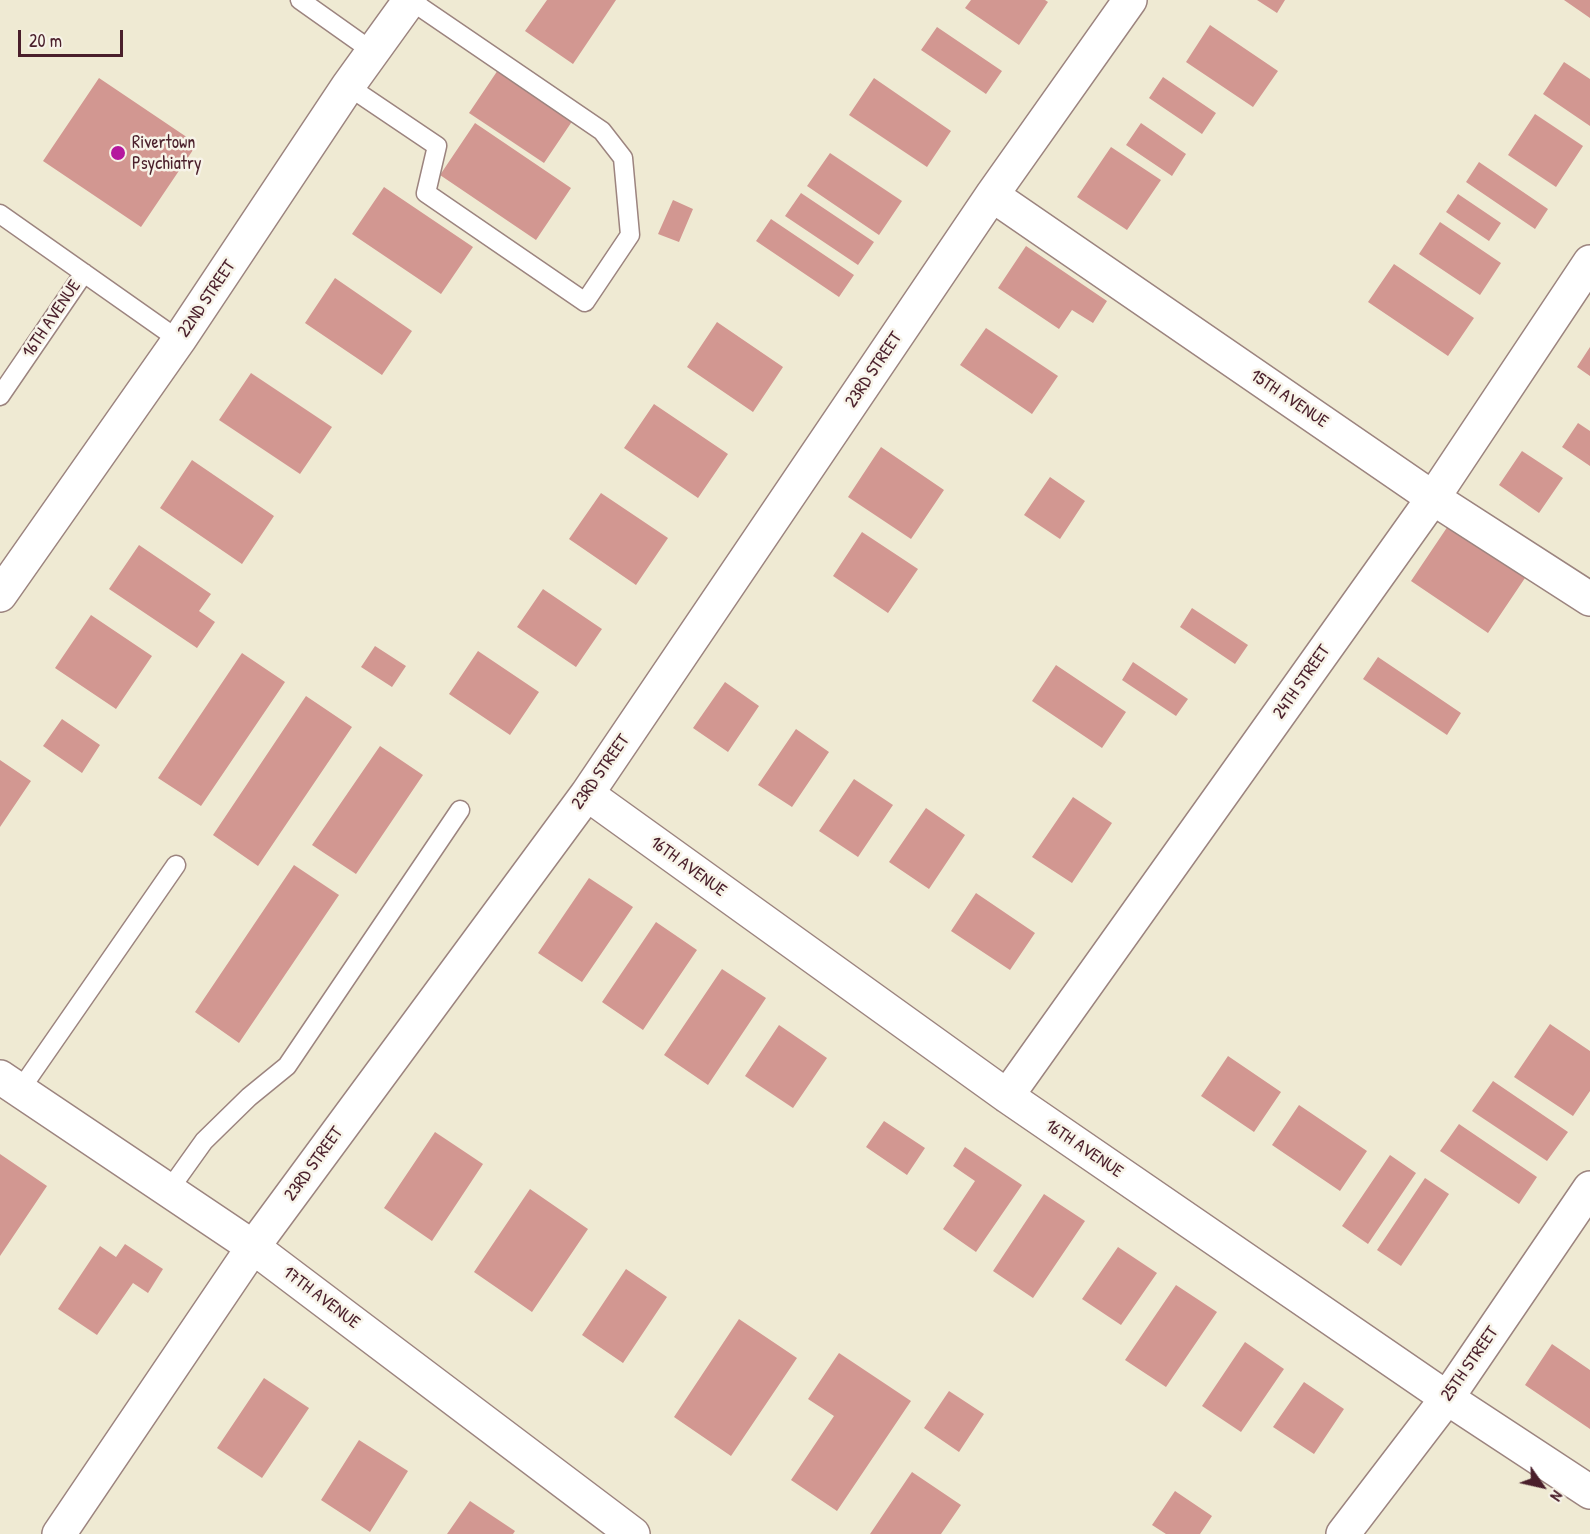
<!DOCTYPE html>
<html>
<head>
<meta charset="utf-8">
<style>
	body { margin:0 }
	#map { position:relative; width:1590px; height:1534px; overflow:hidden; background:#efead3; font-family:"Patrick Hand",sans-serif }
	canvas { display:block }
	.north { position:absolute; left:1512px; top:1456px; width:60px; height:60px; -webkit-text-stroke:4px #f7f3e8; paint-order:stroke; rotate:124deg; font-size:16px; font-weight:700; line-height:24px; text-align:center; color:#4a1f2b }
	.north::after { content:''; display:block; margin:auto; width:21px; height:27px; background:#4a1f2b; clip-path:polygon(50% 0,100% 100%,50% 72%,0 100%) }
	.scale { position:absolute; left:18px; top:30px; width:105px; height:27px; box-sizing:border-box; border:3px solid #4a1f2b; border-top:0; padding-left:8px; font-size:18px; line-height:21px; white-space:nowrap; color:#4a1f2b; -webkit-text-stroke:4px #f7f3e8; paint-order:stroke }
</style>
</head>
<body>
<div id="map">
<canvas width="1590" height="1534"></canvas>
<div class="north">N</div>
<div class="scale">20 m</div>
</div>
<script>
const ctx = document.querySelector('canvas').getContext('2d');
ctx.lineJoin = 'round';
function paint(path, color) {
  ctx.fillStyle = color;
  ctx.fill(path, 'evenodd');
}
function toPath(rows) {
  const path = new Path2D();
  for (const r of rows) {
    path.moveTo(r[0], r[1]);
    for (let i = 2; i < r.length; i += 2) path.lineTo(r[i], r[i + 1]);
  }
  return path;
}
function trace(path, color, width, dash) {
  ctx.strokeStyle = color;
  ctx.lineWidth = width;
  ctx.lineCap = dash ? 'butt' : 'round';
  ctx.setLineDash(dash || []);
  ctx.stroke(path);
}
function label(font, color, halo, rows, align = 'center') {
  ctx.font = font + ' "Patrick Hand",sans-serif';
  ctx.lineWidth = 5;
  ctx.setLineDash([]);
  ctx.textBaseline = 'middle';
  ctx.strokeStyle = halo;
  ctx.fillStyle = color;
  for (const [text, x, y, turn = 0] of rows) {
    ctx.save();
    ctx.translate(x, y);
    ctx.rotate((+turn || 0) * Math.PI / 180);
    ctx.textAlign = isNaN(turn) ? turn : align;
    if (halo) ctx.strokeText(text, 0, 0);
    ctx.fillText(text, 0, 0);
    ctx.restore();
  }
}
paint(toPath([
	[547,0,616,0,573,64,525,31],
	[971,0,1045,0,1048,2,1019,45,965,8],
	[1257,0,1285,0,1277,13],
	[1564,0,1590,0,1590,18],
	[1210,25,1278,71,1253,107,1186,62],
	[937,27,1002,71,986,94,921,50],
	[1564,62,1590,79,1590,126,1543,94],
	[500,67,575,117,544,163,469,113],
	[1163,77,1216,113,1202,134,1149,98],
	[99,78,197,144,141,227,43,161],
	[874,78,951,131,927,167,849,115],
	[1535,114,1583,146,1556,187,1508,155],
	[475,123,571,188,536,240,440,175],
	[1141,123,1186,154,1172,176,1126,145],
	[1111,147,1161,180,1127,230,1077,197],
	[830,153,902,201,879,235,807,186],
	[1479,162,1548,209,1535,229,1466,182],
	[384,187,473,247,441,294,352,234],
	[801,193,874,242,858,265,785,216],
	[1458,194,1501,223,1489,241,1446,212],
	[673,200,693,209,679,242,658,234],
	[771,219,854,275,839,297,756,241],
	[1440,222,1501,263,1480,295,1419,254],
	[1026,246,1107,301,1093,323,1072,310,1059,329,998,288],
	[1394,264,1474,318,1448,356,1368,302],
	[335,278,412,331,382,375,305,323],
	[717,322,783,367,753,412,687,367],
	[986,328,1058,376,1032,414,960,365],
	[1590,347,1590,376,1577,367],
	[251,373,332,427,300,474,219,420],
	[654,404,728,454,698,498,624,448],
	[1578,423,1590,431,1590,466,1562,447],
	[881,447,944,490,911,539,848,497],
	[1522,451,1563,478,1539,513,1499,485],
	[192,460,274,516,242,564,160,508],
	[1050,477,1085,501,1060,539,1024,515],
	[601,493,668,538,636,585,569,539],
	[1448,526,1525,578,1488,633,1411,581],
	[862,532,918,569,888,613,833,576],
	[139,545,211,594,199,611,215,622,197,648,109,589],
	[543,589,602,629,576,667,517,627],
	[1192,608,1248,645,1235,664,1180,627],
	[91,615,152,656,116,709,55,668],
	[375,646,406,666,392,687,361,667],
	[478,651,539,692,510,735,449,694],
	[242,653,285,682,201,806,158,778],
	[1378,657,1461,713,1447,735,1363,679],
	[1133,662,1188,699,1176,716,1122,680],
	[1056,665,1126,712,1102,748,1032,701],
	[725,682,759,706,728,752,693,728],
	[306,696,352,727,258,866,213,835],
	[62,719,100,745,82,773,43,746],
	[796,729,829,752,792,807,758,785],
	[380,746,423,775,356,874,312,845],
	[0,760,31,781,0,827],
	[854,779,893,805,858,857,819,831],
	[1073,797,1112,823,1072,883,1032,857],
	[926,808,965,835,929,889,889,862],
	[294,865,339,895,239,1043,195,1012],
	[589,878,633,907,582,982,538,953],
	[976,893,1035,933,1010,970,951,931],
	[656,922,697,950,643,1030,602,1002],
	[722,969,766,998,708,1085,664,1055],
	[1550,1024,1590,1051,1590,1091,1573,1116,1514,1077],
	[779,1025,827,1058,793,1108,745,1076],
	[1228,1056,1281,1092,1254,1132,1201,1096],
	[1493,1081,1568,1132,1547,1161,1472,1111],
	[1299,1105,1367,1151,1340,1191,1272,1145],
	[884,1121,925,1148,907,1175,866,1147],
	[1459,1124,1537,1177,1519,1204,1440,1151],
	[435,1132,483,1164,432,1241,384,1208],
	[965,1147,1022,1185,976,1252,943,1229,975,1181,953,1166],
	[0,1154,47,1186,0,1256],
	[1390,1155,1416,1173,1368,1244,1342,1226],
	[1425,1178,1449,1194,1401,1266,1377,1250],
	[530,1189,588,1229,532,1312,474,1272],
	[1044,1194,1085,1221,1033,1298,993,1271],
	[125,1244,163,1269,148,1293,133,1283,97,1335,58,1309,100,1246,116,1257],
	[1118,1247,1157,1273,1121,1325,1082,1299],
	[626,1269,667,1297,623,1363,582,1335],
	[1176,1285,1217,1312,1166,1387,1125,1360],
	[739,1319,797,1358,731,1456,674,1417],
	[1245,1342,1284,1369,1241,1432,1202,1406],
	[1552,1344,1590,1370,1590,1429,1525,1385],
	[839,1353,911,1401,837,1511,791,1480,834,1416,808,1399],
	[264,1378,309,1408,262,1478,217,1448],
	[1304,1382,1344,1409,1314,1454,1273,1427],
	[949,1391,984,1414,959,1452,924,1428],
	[359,1440,408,1471,370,1532,321,1500],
	[912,1472,961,1505,941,1534,870,1534],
	[1175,1491,1212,1516,1200,1534,1166,1534,1152,1525],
	[470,1501,515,1531,513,1534,447,1534]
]), '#d29791');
const lane = toPath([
	[300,0,372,51],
	[348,86,437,146,426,193,585,302,630,235,623,158,602,131,410,0],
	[0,214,179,340],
	[0,396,84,273],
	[20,1090,176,865],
	[169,1190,204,1141,249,1097,287,1066,460,810]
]);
const street = toPath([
	[992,195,1433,498,1590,599],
	[0,595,179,340,348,86,410,0],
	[587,794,1007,1096,1447,1398,1590,1492],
	[0,1077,253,1247,633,1534],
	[1007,1096,1433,498,1590,262],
	[59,1534,253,1247,587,794,992,195,1130,0],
	[1343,1534,1447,1398,1590,1188]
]);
trace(lane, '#9c847f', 21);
trace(street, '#9c847f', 36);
trace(lane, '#fff', 18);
trace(street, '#fff', 33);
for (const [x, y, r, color] of [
	[118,153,8,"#b5179e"]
]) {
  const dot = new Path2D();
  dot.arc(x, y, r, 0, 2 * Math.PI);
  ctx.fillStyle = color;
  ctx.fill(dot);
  trace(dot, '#f7f3e8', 2);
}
label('18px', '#4a1f2b', '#f7f3e8', [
	["Rivertown",132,143],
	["Psychiatry",132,164]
], 'left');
label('18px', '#4a1f2b', '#f7f3e8', [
	["22ND STREET",207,299,-56],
	["16TH AVENUE",52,319,-56],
	["23RD STREET",874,370,-56],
	["15TH AVENUE",1289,399,34],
	["24TH STREET",1302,682,-55],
	["23RD STREET",601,772,-55],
	["16TH AVENUE",688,867,36],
	["16TH AVENUE",1084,1149,34],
	["23RD STREET",314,1164,-54],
	["17TH AVENUE",321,1298,37],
	["25TH STREET",1470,1364,-55]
]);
</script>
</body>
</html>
